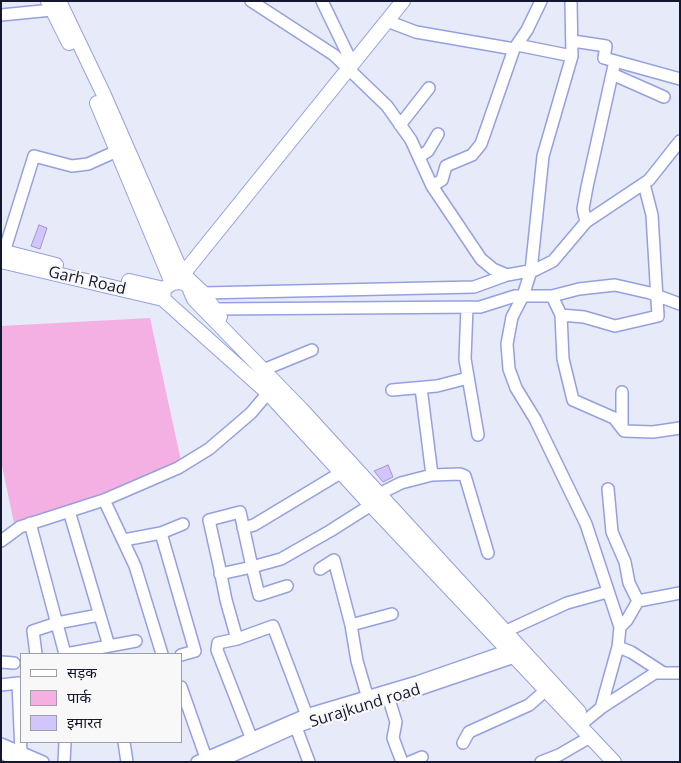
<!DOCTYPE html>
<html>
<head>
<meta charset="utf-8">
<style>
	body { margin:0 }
	#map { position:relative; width:681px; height:763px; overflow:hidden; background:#e7eaf8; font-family:"Open Sans","Noto Sans Devanagari",sans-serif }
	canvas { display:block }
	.frame { position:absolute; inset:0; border:2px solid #13172f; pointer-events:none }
	.legend { position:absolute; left:20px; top:653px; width:162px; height:90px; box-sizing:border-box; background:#f8f8f8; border:1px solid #9c9ea8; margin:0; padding:6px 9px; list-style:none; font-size:15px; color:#13172f }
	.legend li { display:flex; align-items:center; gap:10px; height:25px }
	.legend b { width:25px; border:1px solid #9c9ea8 }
</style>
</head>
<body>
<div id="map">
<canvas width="681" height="763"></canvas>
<div class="frame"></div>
<ul class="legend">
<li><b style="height:6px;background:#fff"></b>सड़क</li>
<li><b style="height:14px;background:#f4b0e3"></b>पार्क</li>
<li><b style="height:14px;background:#d2c5fb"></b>इमारत</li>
</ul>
</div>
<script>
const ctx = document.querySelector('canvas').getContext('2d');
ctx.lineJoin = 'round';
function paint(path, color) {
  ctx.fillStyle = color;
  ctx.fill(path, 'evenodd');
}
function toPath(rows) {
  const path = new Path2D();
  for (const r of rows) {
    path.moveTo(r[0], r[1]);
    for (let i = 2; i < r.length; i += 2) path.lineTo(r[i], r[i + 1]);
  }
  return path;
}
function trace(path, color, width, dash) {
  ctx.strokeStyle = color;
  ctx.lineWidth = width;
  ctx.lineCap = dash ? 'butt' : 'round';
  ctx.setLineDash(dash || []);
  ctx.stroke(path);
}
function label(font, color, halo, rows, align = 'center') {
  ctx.font = font + ' "Open Sans",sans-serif';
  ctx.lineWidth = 4.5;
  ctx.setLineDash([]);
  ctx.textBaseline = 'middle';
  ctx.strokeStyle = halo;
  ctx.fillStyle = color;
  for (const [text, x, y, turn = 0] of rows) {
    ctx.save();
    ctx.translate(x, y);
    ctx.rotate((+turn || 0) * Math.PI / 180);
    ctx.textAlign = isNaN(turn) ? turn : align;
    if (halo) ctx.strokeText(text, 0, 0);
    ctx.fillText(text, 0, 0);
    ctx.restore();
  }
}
paint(toPath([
	[150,318,181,461,97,498,14,523,1,461,1,326]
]), '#f4b0e3');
const building = toPath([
	[39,225,47,228,40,249,31,246,39,225],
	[388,465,393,477,383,482,374,471,388,465]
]);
paint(building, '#d2c5fb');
trace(building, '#a593d4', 1);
const minor = toPath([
	[251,1,334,55,387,106,411,140,432,186,481,259,493,269,507,275],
	[322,1,352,63],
	[571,1,572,56,543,156,531,271,523,296,512,317,507,344,509,369,516,388,535,419,586,524,620,627,618,647,601,708],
	[1,15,52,10],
	[387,21,416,32,514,49],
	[573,41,606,46,604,58,680,79],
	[517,45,572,56],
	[612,74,664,97],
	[400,125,429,88],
	[419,157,428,151,438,134],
	[432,186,442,180,446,166,472,155,481,144,514,49,527,30,541,1],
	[586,222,583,209,587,187,615,61],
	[4,252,34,156,72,166,88,164,117,151],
	[203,293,474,287,507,275,535,270,553,261,586,222,649,180,680,141],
	[552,296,561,315,563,359,573,400,614,418,624,431,653,432,680,428],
	[467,307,465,359,478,435],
	[214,309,480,307,515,296,552,296,579,289,615,285,650,293,680,304],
	[561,315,584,317,615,326,658,316,652,215,644,184],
	[263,370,312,350],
	[421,388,432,475],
	[392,390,437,386,468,378],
	[622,428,622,392],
	[608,489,612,532,625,562,629,583,638,601],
	[379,494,401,483,432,475,460,474,465,476,488,553],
	[104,500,135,566,162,654],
	[69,511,109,646,136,641],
	[30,523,65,654],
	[243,528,254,525,342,472],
	[161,533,183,524],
	[124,540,161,533,195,651,181,655],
	[1,541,20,527,104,500,178,468,209,449,251,413,273,387],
	[320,569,334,560,351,625,357,661,369,702],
	[220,574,252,567,240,512,209,520,219,565,226,600,237,639,218,643,217,650,254,745],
	[287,586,259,595,252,567,281,559,330,531,371,505],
	[351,625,392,614],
	[620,627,627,620,638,601,680,593],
	[504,632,567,603,607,592],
	[237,639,273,626,309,721],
	[618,647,631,652,662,672],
	[36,654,33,631,57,623,99,615],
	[66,654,109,646],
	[1,662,14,663],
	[1,685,18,683,21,753],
	[181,687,206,758],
	[387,693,396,722,393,738,402,762],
	[345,711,420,689,523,654],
	[294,722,309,762],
	[579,726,601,708,655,673,680,673],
	[124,742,127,762],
	[463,743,469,732,529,705,545,691],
	[1,744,43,762],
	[1,753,21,762],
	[64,762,65,742],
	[197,762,306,715,417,682,515,648],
	[219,762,296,727,328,716],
	[410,762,422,757],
	[541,762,559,755,590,737]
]);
const major = toPath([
	[48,1,69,43],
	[59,1,103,93,177,262,183,274,203,293,220,317],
	[97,103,172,283],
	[1,251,56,265],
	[1,261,163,299,268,393,371,505,614,762],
	[183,274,403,1],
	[129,281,164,289],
	[163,299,164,289,172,283,181,282,188,285,194,299,301,409,579,712]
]);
trace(minor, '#94a0e0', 14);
trace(major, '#94a0e0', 16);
trace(minor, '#fff', 11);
trace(major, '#fff', 14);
label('16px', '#13172f', '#f8f8f8', [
	["Garh Road",87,281,13],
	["Surajkund road",365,706,-17]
]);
</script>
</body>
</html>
